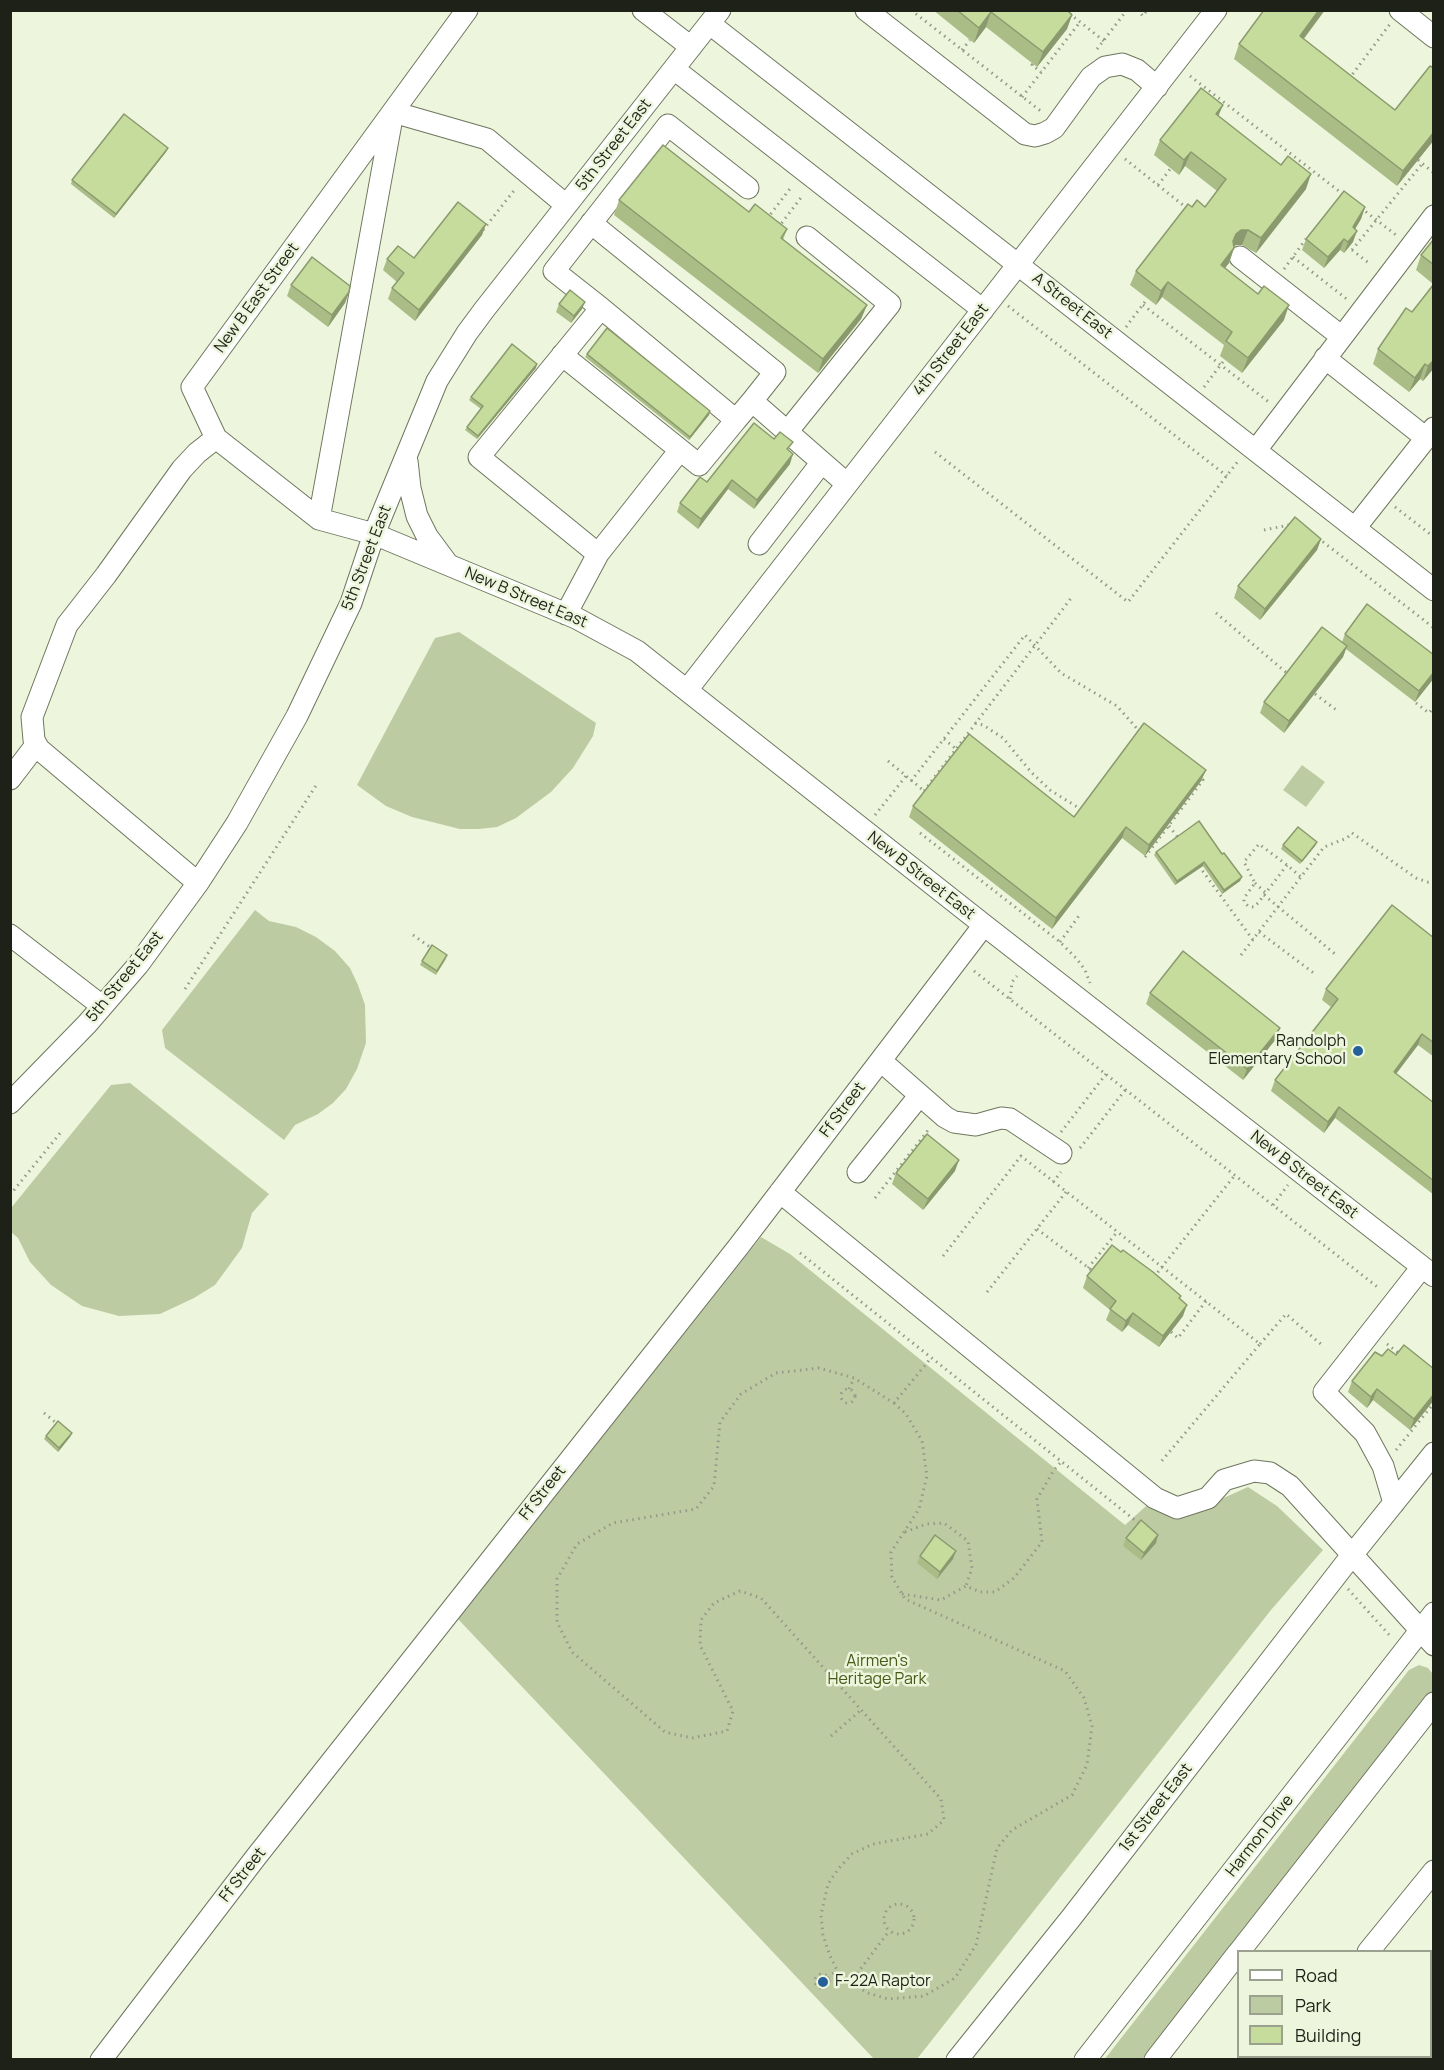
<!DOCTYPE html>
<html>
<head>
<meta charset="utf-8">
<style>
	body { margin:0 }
	#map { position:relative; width:1444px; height:2070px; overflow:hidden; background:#edf6dc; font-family:Manrope,sans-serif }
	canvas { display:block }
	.frame { position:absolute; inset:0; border:12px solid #1e2118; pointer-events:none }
	.legend { position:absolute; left:1237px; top:1950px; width:195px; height:108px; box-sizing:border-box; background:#edf6dc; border:2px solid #9aa18e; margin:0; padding:8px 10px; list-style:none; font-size:18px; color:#1e2118 }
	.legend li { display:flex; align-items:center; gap:12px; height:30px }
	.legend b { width:30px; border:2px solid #9aa18e }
</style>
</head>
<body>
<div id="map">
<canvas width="1444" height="2070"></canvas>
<div class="frame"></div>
<ul class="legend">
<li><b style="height:8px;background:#fff"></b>Road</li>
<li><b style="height:16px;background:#bdcba3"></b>Park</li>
<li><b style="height:16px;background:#c6dc9d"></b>Building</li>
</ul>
</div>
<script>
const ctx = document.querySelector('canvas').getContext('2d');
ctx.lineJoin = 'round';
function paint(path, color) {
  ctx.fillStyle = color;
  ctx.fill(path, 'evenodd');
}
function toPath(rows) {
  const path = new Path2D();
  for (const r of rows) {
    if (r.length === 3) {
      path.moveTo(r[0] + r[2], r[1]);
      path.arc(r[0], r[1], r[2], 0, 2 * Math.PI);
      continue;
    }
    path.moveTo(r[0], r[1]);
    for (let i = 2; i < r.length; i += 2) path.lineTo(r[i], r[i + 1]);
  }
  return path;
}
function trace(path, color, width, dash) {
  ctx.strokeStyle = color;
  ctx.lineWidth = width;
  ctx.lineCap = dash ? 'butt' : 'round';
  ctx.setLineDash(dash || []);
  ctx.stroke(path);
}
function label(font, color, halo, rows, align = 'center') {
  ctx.font = font + ' Manrope,sans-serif';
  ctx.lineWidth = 5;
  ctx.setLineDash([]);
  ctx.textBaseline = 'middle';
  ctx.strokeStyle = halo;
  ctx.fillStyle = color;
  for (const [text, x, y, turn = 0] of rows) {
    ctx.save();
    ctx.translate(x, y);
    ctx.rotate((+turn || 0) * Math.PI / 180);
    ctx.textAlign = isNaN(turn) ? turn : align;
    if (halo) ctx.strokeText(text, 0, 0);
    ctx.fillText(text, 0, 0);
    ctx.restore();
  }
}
paint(toPath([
	[459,632,596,723,593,736,573,768,551,792,516,818,497,827,479,829,460,829,412,817,386,806,357,785,435,638],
	[1302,765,1325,782,1306,807,1283,790],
	[255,910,269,921,296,927,316,937,335,951,350,968,358,985,365,1005,366,1043,357,1069,346,1089,333,1103,318,1114,295,1125,284,1140,165,1048,162,1030],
	[130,1083,269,1194,252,1213,242,1248,215,1285,194,1298,160,1314,119,1316,82,1306,51,1285,30,1262,18,1238,11,1232,11,1208,111,1085],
	[761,1237,790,1254,1125,1525,1155,1498,1219,1500,1248,1487,1277,1506,1323,1550,1271,1610,917,2059,874,2059,458,1619],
	[1419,1665,1428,1668,1433,1674,1433,1690,1431,1695,1146,2059,1104,2060,1409,1670]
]), '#bdcba3');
const minor = toPath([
	[467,10,192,387,216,438,319,519,374,534,576,618,637,651,984,925,1434,1276],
	[643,10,691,47],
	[866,10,1025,134,1035,136,1045,133,1054,128,1091,77,1105,67,1122,64,1137,70,1157,87],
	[1400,10,1434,37],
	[710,24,1434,590],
	[674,69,983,310],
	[591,223,775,372,752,401],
	[1240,257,1342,337],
	[601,308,554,271,668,125,748,188],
	[562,355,699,465,736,420],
	[1325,358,1426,438],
	[787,432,890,304,807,237],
	[680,450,598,554,479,457,601,308,736,420,752,401,847,484],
	[1256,450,1434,216],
	[407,461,410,488,417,516,427,536,447,563],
	[319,519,393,112,487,139,566,205],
	[1355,528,1434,428],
	[759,544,822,462],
	[566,614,598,554],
	[687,690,1216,10],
	[10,779,36,745],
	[198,883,39,749,34,740,32,717,67,625,106,575,182,469,197,453,216,438],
	[10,935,102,1006],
	[881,1061,945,1117,954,1122,976,1125,1001,1118,1010,1119,1061,1153],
	[10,1103,87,1024,138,965,198,883,237,823,297,716,351,603,374,534,437,381,467,333,484,310,720,10],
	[858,1172,920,1095],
	[780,1192,1155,1498,1177,1508,1208,1498,1224,1480,1254,1471,1270,1473,1290,1486,1434,1645],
	[1394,1503,1383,1466,1365,1433,1324,1392,1422,1267],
	[1239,1952,1434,1703],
	[1368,1952,1434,1871],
	[101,2060,256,1857,739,1246,984,925],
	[957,2060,1071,1918,1352,1555,1434,1453],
	[1085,2060,1434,1613],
	[1155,2060,1238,1953],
	[1284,2060,1286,2056]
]);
trace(minor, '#6e765f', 23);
trace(toPath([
	[911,10,1042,112],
	[1065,10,1104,41],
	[1137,10,1143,16,1147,10],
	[1097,49,1127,10],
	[962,50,970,40],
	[1033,64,1032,65,1041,72],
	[1190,76,1344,195],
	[1349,79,1390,24],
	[1022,97,1080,22],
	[1125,159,1188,209],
	[1418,160,1434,173],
	[1158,185,1171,168],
	[1361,208,1396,235],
	[767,219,792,186],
	[778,228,803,195],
	[483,230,516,188],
	[1352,250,1422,164],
	[1352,250,1370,264],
	[1293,257,1348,300],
	[1284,269,1306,239],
	[1143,305,1270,403],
	[1008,306,1227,476],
	[1126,327,1147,299],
	[1204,387,1225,359],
	[935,452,1128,602,1239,460],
	[1395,507,1434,537],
	[1264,530,1289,525],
	[1318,538,1434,628],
	[1216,613,1288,674],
	[1315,694,1339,712],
	[1416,703,1429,713,1434,707],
	[975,723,983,725,1003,738,1031,772,1050,790,1082,810],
	[944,739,956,749],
	[888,761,923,790],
	[911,781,1025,635,1061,673,1117,706,1140,732],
	[924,791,1072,597],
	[875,815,906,776],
	[1169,826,1179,839],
	[920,833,1060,942,1077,959,1085,970,1090,983],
	[1145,857,1203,780,1200,778],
	[1287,865,1258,903,1254,907,1248,906,1244,902,1244,898,1255,883,1244,862,1259,844,1287,865,1301,877],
	[1199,866,1253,940],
	[1255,883,1266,893],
	[1264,895,1335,954],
	[1259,932,1315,974],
	[413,935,434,950],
	[1060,942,1081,913],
	[1241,955,1324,847,1347,838,1352,833,1416,878,1428,882,1434,881],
	[974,971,1380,1289],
	[185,989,317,784],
	[1010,999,1012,982,1017,976],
	[1061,1132,1106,1074],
	[1080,1148,1126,1089],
	[1053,1182,1061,1172],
	[10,1195,61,1132],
	[875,1198,929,1129],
	[1273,1205,1288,1185],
	[1037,1229,1094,1272],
	[800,1253,1141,1525],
	[943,1256,1021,1156,1260,1344,1160,1463],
	[1088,1268,1117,1232],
	[1154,1277,1235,1175],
	[987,1292,1066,1192],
	[1171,1332,1178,1338,1206,1301],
	[1260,1344,1286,1314,1323,1346],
	[1387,1344,1400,1354],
	[849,1389,854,1378],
	[848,1396,7],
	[894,1403,906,1414,922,1441,927,1476,919,1509,891,1552,892,1577,905,1599,1065,1671,1084,1698,1092,1726,1087,1765,1072,1795,1012,1830,997,1848,976,1945,955,1978,924,1996,888,1999,868,1993,850,1983,837,1970,830,1956,823,1935,821,1915,828,1884,839,1868,852,1854,873,1844,928,1834,944,1820,941,1799,761,1598,740,1591,714,1603,701,1620,700,1645,733,1711,727,1731,692,1738,665,1732,572,1652,557,1622,557,1579,577,1544,613,1523,696,1509,714,1486,720,1422,741,1394,776,1373,819,1368,854,1378,894,1403,931,1358],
	[44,1413,60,1426],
	[1396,1450,1434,1403],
	[905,1532,926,1524,944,1523,968,1541,972,1568,966,1586],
	[1348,1589,1392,1638],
	[902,1594,941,1600,966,1586,980,1592,995,1592,1014,1578,1042,1542,1037,1499,1054,1470,1061,1462],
	[831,1736,861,1710],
	[899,1919,15],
	[822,1981,7],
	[828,1978,837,1970],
	[850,1983,889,1931]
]), '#949a87', 3, [1.5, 4.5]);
trace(minor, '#fff', 21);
paint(toPath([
	[933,10,1067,10,1072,15,1067,29,1037,67,986,27,974,43],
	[1264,10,1325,10,1304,39,1395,110,1434,68,1434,140,1397,186,1234,59,1239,44],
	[1223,105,1218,116,1306,189,1256,253,1242,245,1236,245,1234,246,1234,248,1229,263,1225,268,1284,320,1242,373,1220,356,1224,345,1162,297,1156,305,1130,285,1136,271,1192,207,1205,207,1217,191,1185,166,1179,175,1154,155,1160,140],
	[166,152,114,218,71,184,72,180],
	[619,200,749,212,787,229,783,240,867,305,861,319,818,373,614,215],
	[1365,207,1361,219,1355,229,1353,242,1344,253,1340,250,1324,268,1302,250,1306,239],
	[486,224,482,235,415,321,388,299,392,288,397,282,383,270,387,259,414,258],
	[1434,239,1434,368,1423,381,1420,379,1409,392,1373,364,1378,349,1412,312,1433,284,1416,270,1421,255],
	[291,285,349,292,345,303,328,327,287,296],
	[559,304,582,309,571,323,556,312],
	[587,354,710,411,709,415,689,440,585,357],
	[536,368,477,439,465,430,467,427,481,409,469,400,471,397],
	[790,451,790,464,754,509,728,489,698,529,677,512,680,503,707,482],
	[1321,539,1317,550,1260,620,1234,598,1238,586],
	[1345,634,1434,655,1434,678,1415,702,1346,649,1343,657,1284,733,1260,713,1264,702,1342,642],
	[1206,770,1201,781,1145,856,1122,838,1052,929,909,817,913,806,1074,817],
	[1283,845,1315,846,1300,864,1281,849],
	[1156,852,1222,854,1242,877,1240,881,1222,894,1203,866,1175,885,1154,855],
	[1434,938,1434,1057,1418,1045,1396,1074,1434,1103,1434,1195,1335,1118,1324,1133,1271,1091,1275,1080,1331,1007,1322,1000,1326,989],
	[446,959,436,975,420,965,422,961],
	[1150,993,1276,1039,1243,1080,1146,1004],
	[955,1171,923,1210,892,1184,896,1173],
	[1087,1276,1180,1299,1183,1316,1159,1347,1128,1325,1122,1332,1106,1320,1110,1310,1083,1288],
	[1396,1355,1434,1369,1434,1400,1410,1430,1373,1400,1367,1408,1348,1392,1352,1381,1382,1356],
	[72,1433,70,1437,58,1452,44,1439,46,1436],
	[1126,1538,1156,1543,1141,1560,1123,1546],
	[920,1556,953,1559,937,1579,917,1563]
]), '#aabd87');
paint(toPath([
	[1319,10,1325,10,1294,51,1300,36],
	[991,12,986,27,974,43,979,28],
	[1072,15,1067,29,1037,67,1043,52],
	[1223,105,1217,119,1216,114],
	[1434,132,1434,140,1397,186,1403,171],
	[168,148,166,152,114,218,116,214],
	[1191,152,1185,166,1179,175,1184,160],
	[1311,174,1306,189,1256,253,1261,238],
	[1365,207,1361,219,1349,239,1353,227],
	[486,224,482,235,415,321,419,310],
	[1241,230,1248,230,1242,245,1236,245,1230,249,1236,234],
	[1357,231,1353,242,1344,253,1348,242],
	[1344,239,1340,250,1324,268,1328,257],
	[1234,248,1229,263,1216,280,1221,265],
	[1168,282,1162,297,1156,305,1161,291],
	[349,292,345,303,328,327,332,315],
	[585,302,582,309,571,323,574,316],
	[867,305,861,319,818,373,823,359],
	[1289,305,1284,320,1242,373,1248,358],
	[1434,360,1434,368,1423,381,1428,366],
	[537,364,536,368,477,439,478,436],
	[1425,364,1420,379,1409,392,1415,378],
	[710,411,709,415,689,440,690,437],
	[793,454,790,464,754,509,757,500],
	[732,480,728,489,698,529,701,519],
	[1321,539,1317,550,1260,620,1265,609],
	[1347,646,1343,657,1284,733,1289,721],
	[1434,672,1434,678,1415,702,1419,691],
	[1206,770,1201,781,1145,856,1149,845],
	[1126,827,1122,838,1052,929,1056,918],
	[1317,842,1315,846,1300,864,1302,861],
	[1204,862,1203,866,1175,885,1177,881],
	[1242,877,1240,881,1222,894,1224,890],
	[1280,1028,1276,1039,1243,1080,1247,1069],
	[1422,1034,1418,1045,1389,1083,1394,1072],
	[1339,1107,1335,1118,1324,1133,1328,1122],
	[959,1160,955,1171,923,1210,928,1199],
	[1187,1305,1183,1316,1159,1347,1163,1336],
	[1133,1313,1128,1325,1122,1332,1126,1321],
	[1377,1389,1373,1400,1367,1408,1371,1397],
	[1434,1394,1434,1400,1410,1430,1414,1419],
	[72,1433,70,1437,58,1452,59,1448],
	[1158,1535,1156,1543,1141,1560,1144,1553],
	[956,1551,953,1559,937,1579,940,1572]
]), '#8b9a6e');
const building = toPath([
	[957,10,1067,10,1072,15,1043,52,991,12,979,28,957,10],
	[1264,10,1319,10,1300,36,1395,110,1430,66,1434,68,1434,132,1403,171,1239,44,1264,10],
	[1201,88,1223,105,1216,114,1281,165,1288,156,1311,174,1261,238,1248,230,1241,230,1236,234,1233,241,1234,248,1221,265,1258,294,1264,286,1289,305,1248,358,1226,341,1232,332,1168,282,1161,291,1136,271,1188,204,1192,207,1197,200,1205,207,1226,179,1191,152,1184,160,1160,140,1201,88],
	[124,114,168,148,116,214,72,180,124,114],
	[663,145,749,212,755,204,787,229,781,238,867,305,823,359,619,200,663,145],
	[1344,191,1365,207,1353,227,1357,231,1348,242,1344,239,1328,257,1306,239,1344,191],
	[458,202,486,224,419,310,392,288,404,273,387,259,398,246,414,258,458,202],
	[1434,239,1434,265,1421,255,1434,239],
	[312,257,350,286,349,292,332,315,291,285,312,257],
	[1434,284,1434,360,1428,366,1425,364,1415,378,1378,349,1406,308,1412,312,1434,284],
	[570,290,585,302,574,316,559,304,570,290],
	[607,328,710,411,690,437,587,354,607,328],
	[512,344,537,364,478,436,467,427,483,406,471,397,512,344],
	[754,423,774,439,780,432,793,442,787,449,793,454,757,500,732,480,701,519,680,503,700,477,707,482,754,423],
	[1295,517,1321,539,1265,609,1238,586,1295,517],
	[1367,604,1434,655,1434,672,1419,691,1345,634,1367,604],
	[1322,627,1347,646,1289,721,1264,702,1322,627],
	[1144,723,1206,770,1149,845,1126,827,1056,918,913,806,969,734,1074,817,1144,723],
	[1199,821,1222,854,1224,853,1242,877,1224,890,1204,862,1177,881,1156,852,1199,821],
	[1298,827,1317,842,1302,861,1283,845,1298,827],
	[1392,905,1434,938,1434,1043,1422,1034,1394,1072,1434,1103,1434,1181,1339,1107,1328,1122,1275,1080,1338,999,1326,989,1392,905],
	[432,945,447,955,437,971,422,961,432,945],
	[1183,951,1280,1028,1247,1069,1150,993,1183,951],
	[927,1134,959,1160,928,1199,896,1173,927,1134],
	[1112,1245,1121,1252,1123,1250,1153,1272,1181,1296,1179,1298,1187,1305,1163,1336,1133,1313,1126,1321,1110,1309,1116,1301,1087,1276,1112,1245],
	[1404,1345,1434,1369,1434,1394,1414,1419,1377,1389,1371,1397,1352,1381,1375,1352,1382,1356,1388,1349,1396,1355,1404,1345],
	[58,1421,72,1433,59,1448,46,1436,58,1421],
	[1141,1520,1158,1535,1144,1553,1126,1538,1141,1520],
	[935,1535,956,1551,940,1572,920,1556,935,1535]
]);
paint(building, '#c6dc9d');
trace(building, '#8b9a6e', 1.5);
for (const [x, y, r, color] of [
	[1358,1051,6,"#256198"],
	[823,1982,6,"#256198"]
]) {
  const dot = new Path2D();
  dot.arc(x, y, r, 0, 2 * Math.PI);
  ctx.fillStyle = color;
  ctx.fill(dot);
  trace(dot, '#edf6dc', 2);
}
label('16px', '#1e2118', '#edf6dc', [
	["5th Street East",614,145,-52],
	["New B East Street",257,298,-54],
	["A Street East",1072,306,38],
	["4th Street East",951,350,-52],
	["5th Street East",367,558,-69],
	["New B Street East",526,598,23],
	["New B Street East",921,876,38],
	["5th Street East",125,977,-51],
	["Ff Street",843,1110,-53],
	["New B Street East",1304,1175,38],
	["Ff Street",543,1493,-52],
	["1st Street East",1156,1808,-52],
	["Harmon Drive",1260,1836,-52],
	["Ff Street",243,1875,-52]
]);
label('16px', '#1e2118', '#edf6dc', [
	["Randolph",1346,1042],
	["Elementary School",1346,1060],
	["F-22A Raptor",835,1982,"left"]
], 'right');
label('16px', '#485a18', '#edf6dc', [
	["Airmen's",877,1662],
	["Heritage Park",877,1680]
]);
</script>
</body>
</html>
